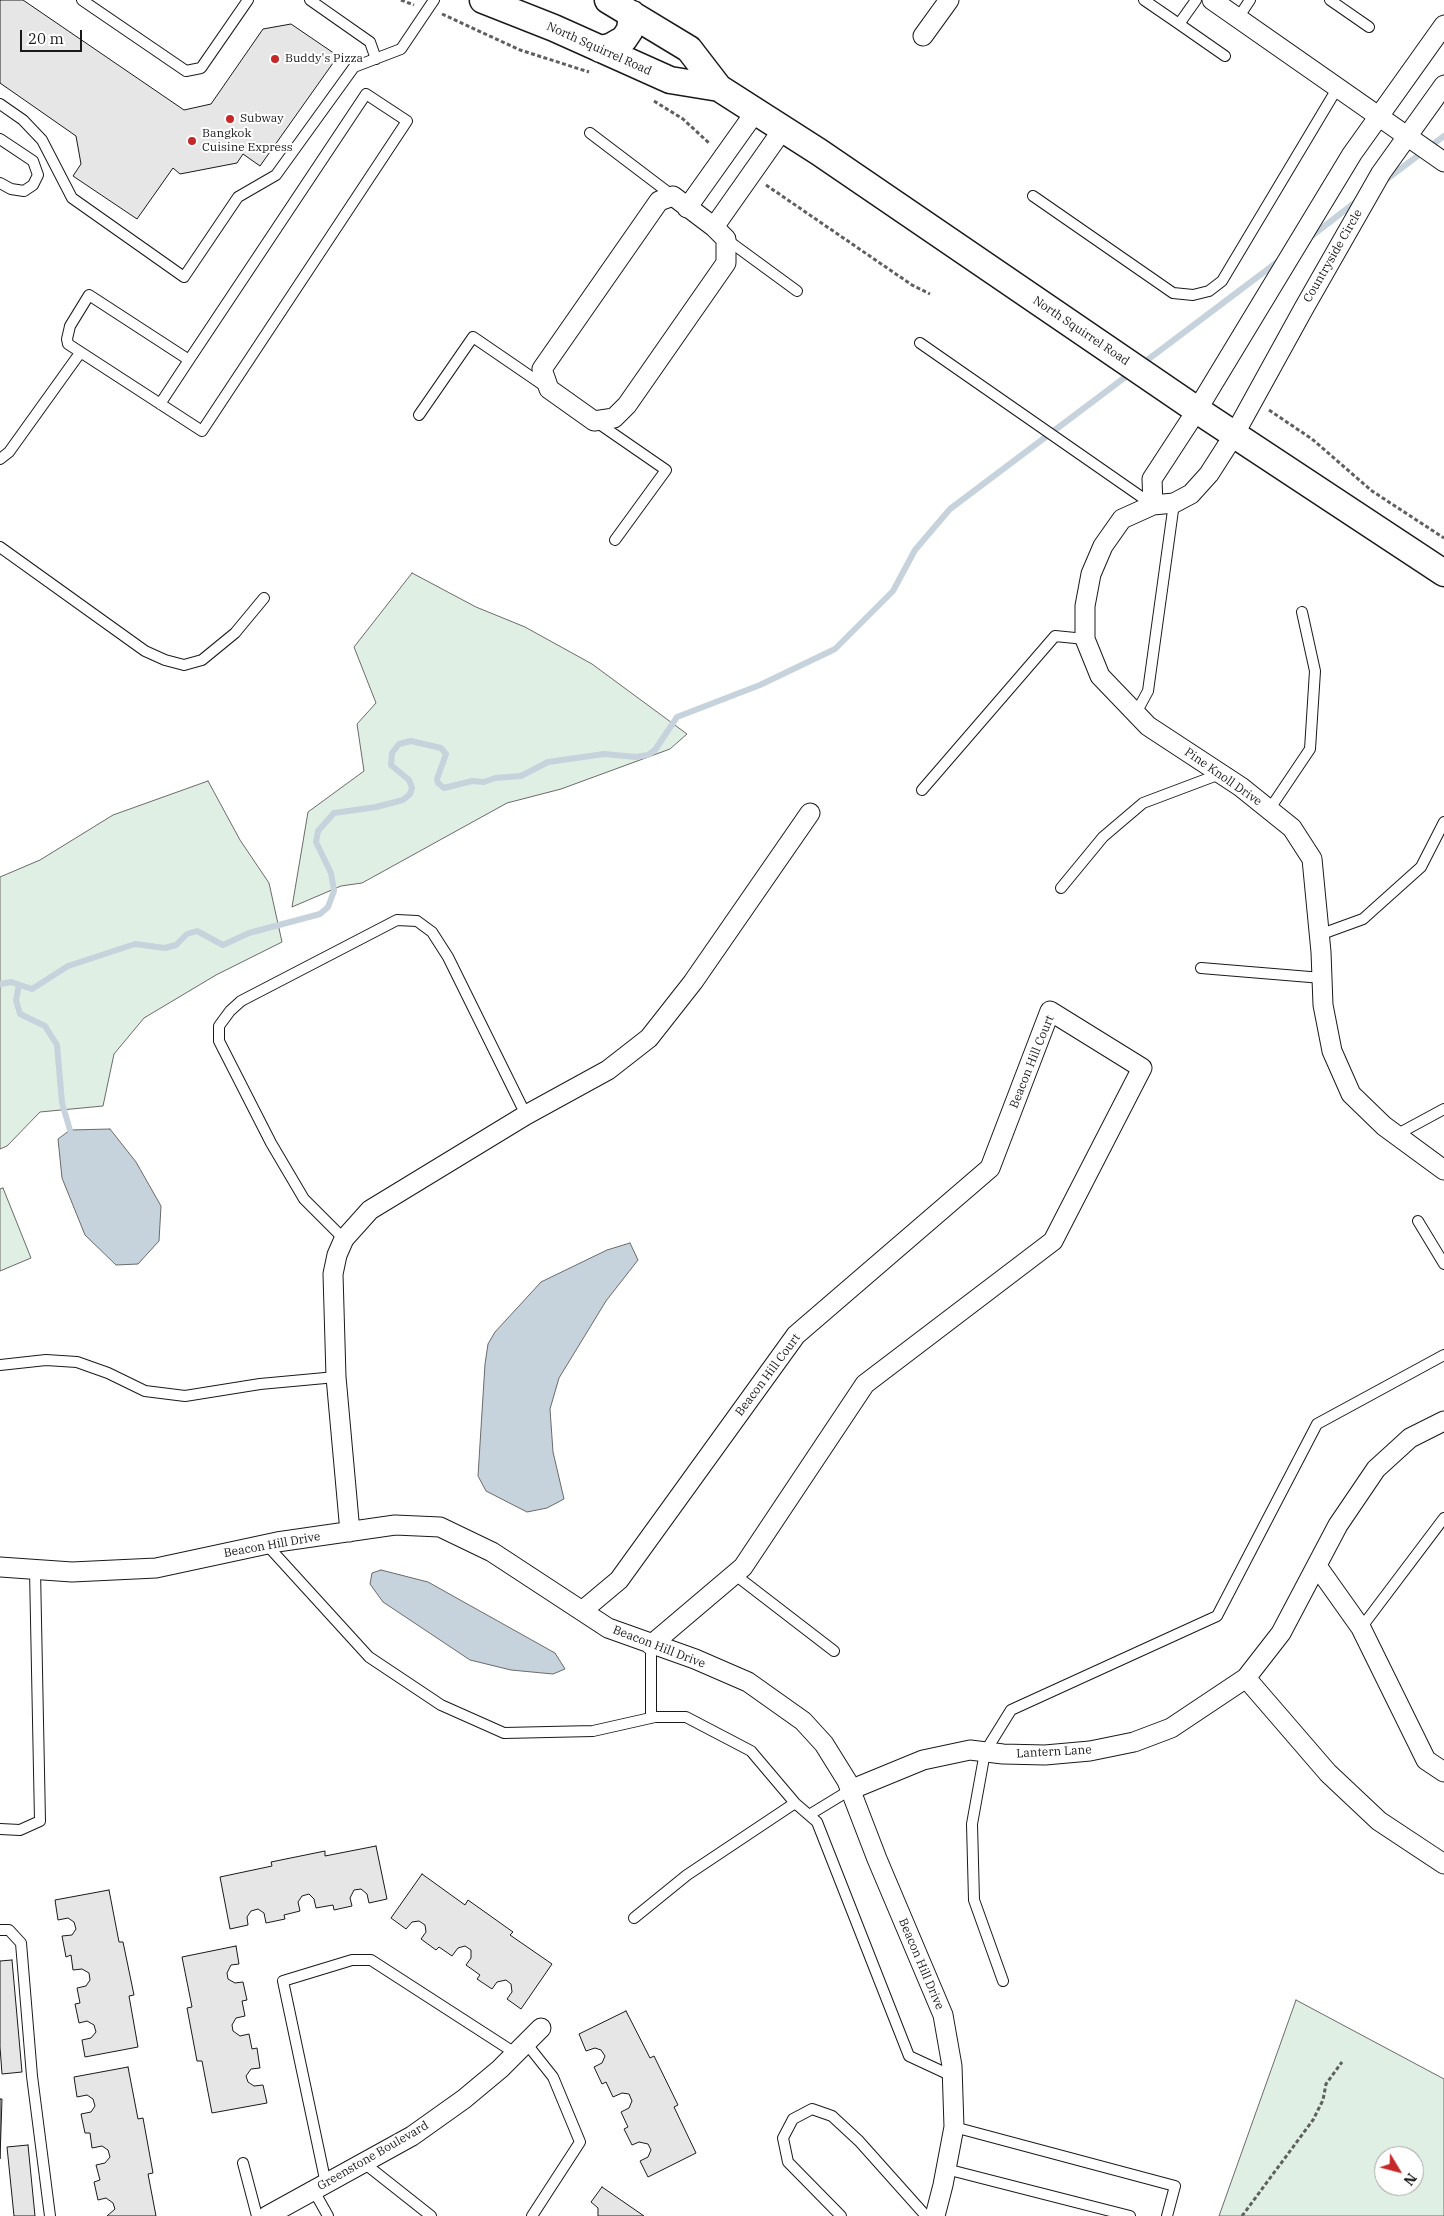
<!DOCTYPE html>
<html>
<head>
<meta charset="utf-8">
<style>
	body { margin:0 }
	#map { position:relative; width:1444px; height:2216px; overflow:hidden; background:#fff; font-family:"IBM Plex Serif",serif }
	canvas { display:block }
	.north { position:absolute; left:1374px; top:2146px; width:50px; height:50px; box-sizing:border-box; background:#fff; border:1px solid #a3a3a3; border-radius:50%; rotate:127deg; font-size:14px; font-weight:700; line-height:20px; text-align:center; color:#1a1a1a }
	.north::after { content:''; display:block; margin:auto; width:18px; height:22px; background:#c62828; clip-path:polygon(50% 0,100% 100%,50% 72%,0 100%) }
	.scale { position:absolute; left:20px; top:30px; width:62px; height:22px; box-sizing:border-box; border:2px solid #1a1a1a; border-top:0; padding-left:6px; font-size:15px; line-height:18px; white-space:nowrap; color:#1a1a1a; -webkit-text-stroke:4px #fff; paint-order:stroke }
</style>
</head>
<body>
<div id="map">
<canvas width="1444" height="2216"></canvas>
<div class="north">N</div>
<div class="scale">20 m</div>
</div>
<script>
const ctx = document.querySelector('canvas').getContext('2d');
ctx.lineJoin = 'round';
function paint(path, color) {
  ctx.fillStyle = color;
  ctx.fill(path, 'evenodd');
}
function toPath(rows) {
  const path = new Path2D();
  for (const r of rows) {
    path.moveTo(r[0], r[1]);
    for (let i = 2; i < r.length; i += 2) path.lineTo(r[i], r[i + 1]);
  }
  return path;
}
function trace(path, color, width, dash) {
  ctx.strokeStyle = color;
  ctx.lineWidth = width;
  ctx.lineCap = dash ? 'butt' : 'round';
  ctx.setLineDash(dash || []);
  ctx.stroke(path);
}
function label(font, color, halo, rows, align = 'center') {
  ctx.font = font + ' "IBM Plex Serif",serif';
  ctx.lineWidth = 4;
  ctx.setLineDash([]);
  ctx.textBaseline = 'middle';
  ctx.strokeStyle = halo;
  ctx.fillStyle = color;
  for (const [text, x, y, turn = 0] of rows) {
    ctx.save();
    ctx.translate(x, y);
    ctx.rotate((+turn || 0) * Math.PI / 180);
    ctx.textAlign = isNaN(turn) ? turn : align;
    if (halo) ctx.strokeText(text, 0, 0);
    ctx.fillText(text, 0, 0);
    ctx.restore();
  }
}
const green = toPath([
	[412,573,476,607,525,627,592,664,687,734,670,749,561,789,507,803,362,883,341,886,292,907,308,812,364,771,357,724,376,703,354,647,412,573],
	[208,781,240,840,269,883,282,942,216,975,144,1018,114,1054,103,1106,40,1112,7,1146,0,1149,0,877,40,860,113,815,208,781],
	[3,1188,31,1258,0,1271,0,1189,3,1188],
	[1296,2000,1444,2079,1444,2216,1219,2216,1296,2000],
	[1384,2156,1414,2156,1414,2186,1384,2186,1384,2156]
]);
paint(green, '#e0efe3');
trace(green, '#6a6a6a', 1);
const water = toPath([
	[110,1129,136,1162,161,1206,159,1241,138,1264,116,1265,85,1235,62,1178,58,1139,70,1130,110,1129],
	[630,1243,638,1260,606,1301,559,1378,550,1409,553,1452,564,1499,547,1508,527,1512,486,1491,478,1476,485,1364,488,1344,495,1332,541,1282,607,1250,630,1243],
	[381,1570,428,1582,555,1653,565,1669,553,1674,511,1670,470,1660,383,1602,370,1584,372,1573,381,1570]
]);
paint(water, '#c6d2dc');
trace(water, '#6a6a6a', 1);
trace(toPath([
	[1383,182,1444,136],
	[1309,238,1357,201],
	[1142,364,1280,260],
	[0,984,11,982,32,989,68,966,135,944,165,948,176,945,187,934,197,931,223,945,249,933,320,914,328,907,334,891,331,873,316,842,318,831,334,813,376,807,403,800,410,794,412,788,409,780,391,765,392,753,399,744,411,741,441,748,446,754,437,779,438,783,444,788,472,781,484,782,495,778,521,776,548,762,604,754,636,757,648,755,655,750,677,717,760,685,835,649,893,591,915,550,950,509,1132,372],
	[19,985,16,1000,20,1014,45,1026,57,1045,62,1103,70,1130]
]), '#c6d2dc', 6);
const building = toPath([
	[0,0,23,0,184,110,211,104,263,29,291,24,338,56,260,166,243,154,237,163,180,174,173,168,137,219,73,176,81,164,76,136,0,83,0,0],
	[376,1846,387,1899,369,1903,367,1894,361,1889,354,1890,350,1898,352,1906,334,1910,333,1905,316,1908,314,1899,309,1894,302,1896,298,1902,300,1911,284,1915,285,1919,266,1923,264,1913,258,1909,251,1911,247,1917,248,1925,230,1929,220,1877,272,1866,271,1862,325,1851,325,1856,376,1846],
	[422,1874,465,1905,468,1900,513,1932,510,1935,552,1964,521,2009,507,1999,512,1992,511,1984,506,1980,497,1982,492,1989,477,1979,480,1975,466,1965,471,1958,471,1950,465,1946,458,1948,452,1956,439,1947,436,1950,421,1939,426,1932,425,1925,419,1921,412,1922,406,1929,391,1918,422,1874],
	[109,1890,119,1942,123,1942,134,1995,129,1996,138,2047,85,2057,82,2040,91,2038,96,2032,94,2025,87,2021,79,2023,75,2004,80,2003,77,1988,86,1986,90,1980,89,1973,82,1969,73,1970,71,1955,66,1957,62,1936,72,1935,76,1929,74,1922,68,1918,58,1920,55,1900,109,1890],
	[236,1946,239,1964,231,1965,227,1973,228,1979,235,1983,243,1982,247,2000,242,2001,245,2016,236,2018,232,2025,233,2031,240,2036,249,2034,252,2049,257,2048,260,2068,251,2069,246,2076,248,2082,254,2086,263,2085,267,2103,212,2113,202,2061,197,2061,187,2008,192,2007,182,1957,236,1946],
	[12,1960,22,2072,2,2074,0,2047,0,1961,12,1960],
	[626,2011,650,2058,654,2056,678,2105,674,2107,696,2153,648,2177,640,2161,648,2157,651,2150,648,2144,639,2142,632,2145,624,2129,628,2127,621,2112,629,2108,632,2101,629,2094,622,2093,613,2097,606,2082,602,2084,594,2067,602,2063,605,2056,601,2050,595,2048,586,2051,579,2034,626,2011],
	[128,2067,138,2119,143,2118,153,2173,148,2174,156,2216,107,2216,115,2209,113,2203,106,2198,98,2200,94,2182,100,2180,96,2165,105,2163,110,2157,108,2150,102,2146,92,2148,90,2133,85,2133,81,2114,91,2112,95,2106,93,2099,87,2095,77,2097,74,2077,128,2067],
	[0,2099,2,2099,0,2159,0,2099],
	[28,2145,35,2216,14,2216,7,2147,28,2145],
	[602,2187,644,2216,598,2216,598,2208,591,2202,602,2187]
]);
paint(building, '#e6e6e6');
trace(building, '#1a1a1a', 1);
const lane = toPath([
	[82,0,186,71,201,68,248,0],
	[310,0,370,42,376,59],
	[1144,0,1179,24,1196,0],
	[1330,0,1369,27],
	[1238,18,1250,0],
	[1179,24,1225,56],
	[366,94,407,121,202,431,68,344,67,339,70,326,89,295,189,360,366,94],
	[0,104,23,120,42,140,72,198,184,277,238,197,276,175,354,67,401,49,434,0],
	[590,133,673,196],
	[0,139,33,161,38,175,33,185,24,191,11,189,0,183],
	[1033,196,1173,293,1193,295,1209,291,1222,281,1338,87],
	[726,239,797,291],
	[920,343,1153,505],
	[160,404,189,360],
	[419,415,473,337,546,387],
	[595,421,666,470,615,540],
	[0,459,9,452,80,353],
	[0,547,145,651,165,660,184,665,202,660,235,633,264,598],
	[1136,713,1148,691,1174,503],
	[922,790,1055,636,1085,639],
	[1269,810,1310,749,1315,671,1302,612],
	[1061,888,1103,837,1143,803,1220,774],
	[1319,935,1363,919,1421,867,1444,822],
	[1201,968,1322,978],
	[1396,1135,1444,1109],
	[1418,1221,1444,1264],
	[344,1239,304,1199,271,1143,219,1041,219,1026,230,1011,241,1001,397,920,417,921,432,932,448,957,526,1115],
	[0,1365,46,1360,77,1362,108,1373,145,1391,185,1396,260,1384,336,1377],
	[266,1544,369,1657,441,1705,504,1733,593,1731,655,1717,686,1717,751,1751,795,1803,817,1822,909,2056,952,2076],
	[734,1574,834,1651],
	[1361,1628,1444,1518],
	[651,1718,651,1645],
	[809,1815,850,1790],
	[0,1829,20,1830,40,1821,35,1570],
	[634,1918,687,1875,795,1803],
	[0,1930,9,1930,21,1943,32,2076,50,2216],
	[1003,1981,974,1900,972,1824,985,1752,1011,1710,1217,1616,1317,1424,1444,1355],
	[526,2043,553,2077,580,2142,532,2216],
	[954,2127,1175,2186,1167,2216],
	[243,2163,257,2216],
	[364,2163,431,2216],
	[946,2169,1130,2216],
	[326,2184,283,1981,352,1960,371,1960,515,2053],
	[314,2191,328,2216],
	[841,2216,788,2162,783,2138,793,2119,812,2109,832,2116,859,2141,926,2216]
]);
const street = toPath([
	[1212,0,1444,162],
	[923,36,949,0],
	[1444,85,1381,173,1304,308,1234,435,1209,474,1191,494,1174,503,1153,505,1122,519,1103,546,1091,574,1085,606,1085,639,1100,676,1148,726,1241,787,1292,828,1312,859,1321,952,1323,1005,1332,1051,1351,1094,1384,1126,1444,1170],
	[673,196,714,227,726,239,726,263,627,405,614,418,594,421,549,389,542,369,659,201,673,196],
	[687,208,756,111],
	[714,227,783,129],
	[1153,505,1152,479,1197,410,1352,154,1444,25],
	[350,1532,336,1377,333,1274,337,1255,344,1239,370,1210,526,1115,608,1070,649,1038,693,982,810,813],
	[1317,1566,1361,1628,1426,1760,1444,1772],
	[0,1567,72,1572,156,1568,277,1542,395,1525,440,1527,492,1552,608,1628,695,1659,748,1682,803,1721,824,1744,847,1781,877,1859,943,2015,952,2066,954,2127,943,2185,935,2216],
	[582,1611,619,1580,796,1335,990,1168,1050,1011,1142,1068,1053,1241,865,1384,743,1567,651,1645],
	[1246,1678,1328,1773,1379,1821,1444,1864],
	[850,1790,923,1760,970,1750,1003,1754,1045,1755,1090,1751,1134,1742,1171,1728,1246,1678,1281,1633,1338,1525,1376,1469,1410,1438,1444,1421],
	[267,2216,412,2136,464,2099,500,2069,541,2028]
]);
const secondary = toPath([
	[483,0,554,28,670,80,719,88],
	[608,0,689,49,719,88,819,152,1197,410,1444,573],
	[600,49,610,47,624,39,630,30,632,14]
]);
trace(lane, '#1a1a1a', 12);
trace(street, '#1a1a1a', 21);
trace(secondary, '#1a1a1a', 29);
trace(toPath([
	[401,0,414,5],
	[442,14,520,50,589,72],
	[654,101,683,119,710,144],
	[766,185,912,285,930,294],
	[1269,410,1312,439,1372,491,1444,538],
	[1242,2216,1313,2120,1323,2100,1326,2084,1342,2062]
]), '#5f5f5f', 3, [4, 2.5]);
trace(lane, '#fff', 10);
trace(street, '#fff', 19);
trace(secondary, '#fff', 26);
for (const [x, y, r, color] of [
	[275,59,5,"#c62828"],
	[230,119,5,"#c62828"],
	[192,141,5,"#c62828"]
]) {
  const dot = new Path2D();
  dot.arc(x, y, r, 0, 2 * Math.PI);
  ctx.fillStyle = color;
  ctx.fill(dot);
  trace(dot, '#fff', 2);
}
label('12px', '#1a1a1a', '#fff', [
	["North Squirrel Road",599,49,24],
	["Countryside Circle",1333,256,-60],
	["North Squirrel Road",1081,331,34],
	["Pine Knoll Drive",1223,777,35],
	["Beacon Hill Court",1032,1062,-68],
	["Beacon Hill Court",768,1375,-53],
	["Beacon Hill Drive",272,1545,-10],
	["Beacon Hill Drive",659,1647,21],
	["Lantern Lane",1054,1752,-3],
	["Beacon Hill Drive",921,1964,67],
	["Greenstone Boulevard",373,2156,-30]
]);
label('12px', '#1a1a1a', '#fff', [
	["Buddy's Pizza",285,59],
	["Subway",240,119],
	["Bangkok",202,134],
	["Cuisine Express",202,148]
], 'left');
</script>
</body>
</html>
